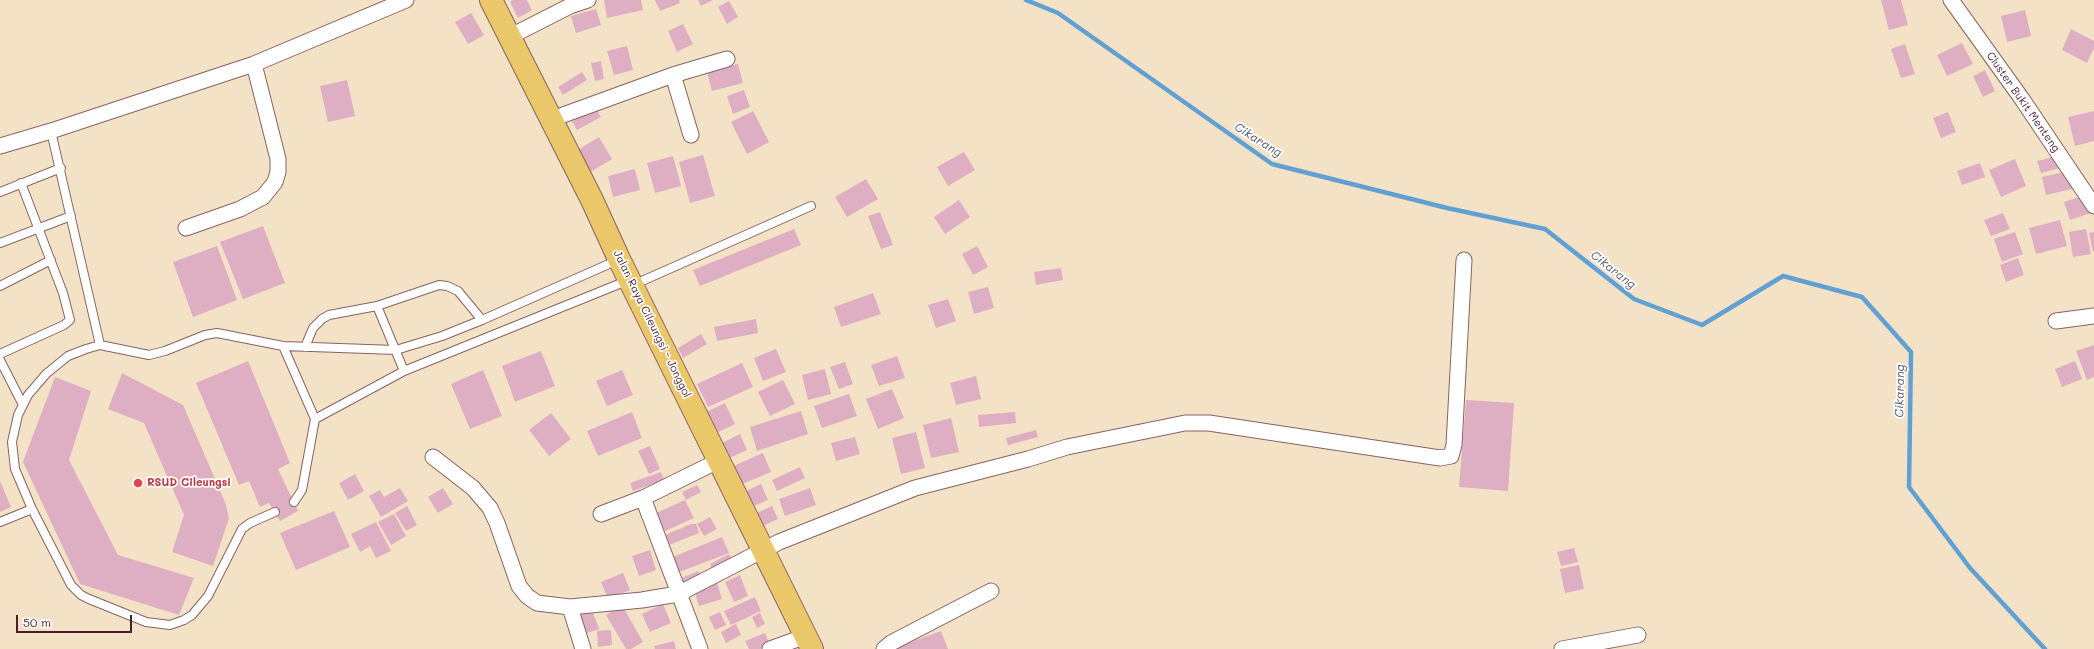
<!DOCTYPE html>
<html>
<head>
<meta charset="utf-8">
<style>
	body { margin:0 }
	#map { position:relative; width:2094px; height:649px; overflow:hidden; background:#f4e2c7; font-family:Mali,sans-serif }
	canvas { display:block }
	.scale { position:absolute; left:16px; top:615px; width:116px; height:18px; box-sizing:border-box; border:2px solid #4a1f2b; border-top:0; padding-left:5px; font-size:12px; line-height:14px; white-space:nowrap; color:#4a1f2b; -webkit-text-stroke:3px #fff; paint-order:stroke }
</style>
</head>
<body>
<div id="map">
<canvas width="2094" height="649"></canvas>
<div class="scale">50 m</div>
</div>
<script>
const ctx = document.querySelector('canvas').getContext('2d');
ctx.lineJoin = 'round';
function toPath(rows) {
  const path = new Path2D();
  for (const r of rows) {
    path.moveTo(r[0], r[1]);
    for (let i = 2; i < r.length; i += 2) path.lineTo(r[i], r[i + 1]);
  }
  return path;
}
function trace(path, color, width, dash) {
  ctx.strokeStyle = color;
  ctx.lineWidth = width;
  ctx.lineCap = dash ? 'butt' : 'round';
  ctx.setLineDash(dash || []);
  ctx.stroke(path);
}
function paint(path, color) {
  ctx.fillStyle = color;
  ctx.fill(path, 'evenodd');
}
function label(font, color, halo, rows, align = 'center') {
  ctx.font = font + ' Mali,sans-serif';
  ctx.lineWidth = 3.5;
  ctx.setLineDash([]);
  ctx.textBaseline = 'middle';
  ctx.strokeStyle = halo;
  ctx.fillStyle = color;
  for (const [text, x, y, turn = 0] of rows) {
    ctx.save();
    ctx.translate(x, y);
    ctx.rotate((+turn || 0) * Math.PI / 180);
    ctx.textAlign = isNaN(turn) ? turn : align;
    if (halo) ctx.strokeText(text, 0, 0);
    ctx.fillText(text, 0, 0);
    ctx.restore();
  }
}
trace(toPath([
	[1026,0,1058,13,1272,164,1447,208,1545,229,1634,299,1702,325,1783,276,1862,297,1911,352,1909,487,1970,568,2045,649]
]), '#60a0d2', 4.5);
paint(toPath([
	[513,0,527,0,532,10,518,18,510,2],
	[604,0,641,0,643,10,607,18],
	[655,0,679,0,680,3,660,11],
	[698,0,713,0,701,6],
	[1881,0,1901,0,1908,25,1889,30],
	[729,1,738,17,727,24,718,7],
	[596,9,601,25,576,33,571,16],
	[2025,10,2031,36,2007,42,2001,16],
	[471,13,484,35,468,44,455,22],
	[683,24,693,44,677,52,668,31],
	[2071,29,2094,41,2094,48,2087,63,2062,50],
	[1962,43,1973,64,1947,76,1937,55],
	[1905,44,1915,74,1901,78,1891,49],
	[627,46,633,70,614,75,607,51],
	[601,61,604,79,595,81,591,63],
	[738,64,743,83,712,91,707,72],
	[1985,70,1995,91,1983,97,1973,76],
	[582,72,587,80,563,95,558,87],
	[347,80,355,116,328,122,320,86],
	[744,90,750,107,733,114,727,96],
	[596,108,601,117,577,130,572,121],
	[753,111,769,142,747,154,731,122],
	[2094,111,2094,141,2075,146,2068,117],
	[1948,112,1956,132,1941,138,1933,118],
	[599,137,612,159,584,176,571,154],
	[964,152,975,170,948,186,937,167],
	[703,155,715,196,690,203,679,162],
	[673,156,681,186,655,193,647,163],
	[2058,156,2061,168,2041,173,2037,161],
	[2015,159,2026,186,2001,197,1989,170],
	[1980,163,1985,177,1962,185,1957,171],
	[635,169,640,190,613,197,608,176],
	[2068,171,2072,189,2046,195,2042,177],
	[866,179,878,199,847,217,835,197],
	[2085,195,2091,213,2070,220,2064,202],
	[959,200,970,217,945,234,934,217],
	[880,212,893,245,881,249,868,216],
	[2003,213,2010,229,1991,236,1984,220],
	[2060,220,2067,246,2036,254,2029,228],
	[263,226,285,283,243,299,220,242],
	[794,229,801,245,700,286,693,270],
	[2086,229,2091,254,2073,257,2069,232],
	[2015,232,2023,254,2002,262,1994,239],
	[2094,232,2094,252,2093,252,2089,233],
	[217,246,237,300,193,317,173,262],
	[977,246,988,267,973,275,962,254],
	[2018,258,2024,275,2006,282,2000,265],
	[1061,268,1063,280,1036,285,1034,272],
	[988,287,994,308,974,314,968,292],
	[873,293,881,314,841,327,834,307],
	[948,299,956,321,936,328,928,305],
	[756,319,758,333,717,341,714,327],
	[701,334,707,344,683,358,678,348],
	[2094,345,2094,377,2087,380,2076,351],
	[776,349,786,372,763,381,754,358],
	[541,351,555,386,515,402,502,366],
	[897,356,905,378,879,386,871,365],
	[248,361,290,463,278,469,298,511,280,521,269,503,260,507,249,481,239,485,196,383],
	[2075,361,2082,379,2062,387,2055,369],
	[845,362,853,384,839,389,830,367],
	[742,363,753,387,708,407,697,384],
	[825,369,831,394,808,400,802,375],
	[483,370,502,416,470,429,451,384],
	[622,370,633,395,607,406,596,381],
	[122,373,183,405,225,502,229,518,213,566,172,552,184,515,144,423,108,409],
	[976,376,981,399,956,405,950,383],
	[55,377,91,391,69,460,118,555,194,578,179,615,80,584,23,462],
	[783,380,795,404,770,416,758,392],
	[892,389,904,418,878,429,866,399],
	[849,394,857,416,822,428,814,406],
	[1466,400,1514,403,1508,491,1459,487],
	[725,403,735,424,714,434,704,413],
	[801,411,808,434,757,451,750,427],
	[632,412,642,438,598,456,587,431],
	[1015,412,1016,423,979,427,978,415],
	[551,413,571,439,549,456,529,430],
	[951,418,959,452,931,458,923,425],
	[1036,430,1038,437,1008,445,1006,438],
	[916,432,925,468,901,474,892,438],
	[740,434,747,450,723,461,716,446],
	[855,437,860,454,836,461,831,443],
	[650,446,660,469,649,474,638,451],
	[763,453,771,472,735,487,727,469],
	[800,467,805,478,777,491,772,480],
	[661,472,664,480,633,491,630,483],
	[355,474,364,491,348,500,339,483],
	[0,481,11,507,0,512],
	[761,484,768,500,749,508,742,493],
	[697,485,701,492,686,500,682,492],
	[400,488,408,501,381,517,369,496,380,490,384,497],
	[443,488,453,504,438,513,428,497],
	[810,488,816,505,785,516,779,499],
	[685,500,694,518,661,533,652,515],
	[407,506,417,525,406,531,395,513],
	[772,506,778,519,756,529,750,516],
	[334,511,350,547,296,570,280,533],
	[394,514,406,536,391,545,378,522],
	[710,517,717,529,704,536,697,524],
	[376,522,391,551,376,558,370,546,360,552,351,534],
	[691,524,696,524,699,533,664,547,660,537],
	[722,537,729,553,674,574,668,559],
	[1574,548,1578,562,1561,566,1557,552],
	[650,550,656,570,639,576,632,556],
	[729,554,734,565,715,574,710,564],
	[1579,565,1584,589,1565,593,1560,569],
	[698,571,702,579,679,590,675,581],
	[623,573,630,590,608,599,601,582],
	[740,575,748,596,734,602,725,582],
	[717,583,722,599,699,606,694,590],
	[755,597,761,611,731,625,724,611],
	[663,604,671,623,650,632,642,614],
	[622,605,643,642,631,649,626,649,606,615],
	[592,610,599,629,581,635,575,616],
	[720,612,726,625,715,630,709,617],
	[760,613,765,624,757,628,752,617],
	[736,624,741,635,726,643,721,632],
	[611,630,612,645,598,647,597,631],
	[941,631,948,649,892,649],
	[765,633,770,645,760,649,749,649,745,641],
	[674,641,676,649,655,649,654,646]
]), '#deafc3');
const lane = toPath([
	[51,131,100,345],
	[0,192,61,168],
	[0,243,71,216],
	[633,285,811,206],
	[0,286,51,260],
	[377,306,404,371],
	[283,346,315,419,404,371,629,280],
	[305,347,313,328,322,319,329,315,377,306,439,285,447,286,458,291,482,320],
	[0,354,64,325,70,320,63,293,21,183],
	[0,360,22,403],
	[294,502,302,490,315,419],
	[275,512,250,523,242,529,208,596,192,615,184,620,170,625,146,622,89,599,81,595,71,585,32,509,15,469,12,442,18,415,28,395,46,374,68,356,86,349,100,345,149,355,165,351,205,335,217,333,283,346,396,350,442,336,482,320,618,260],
	[0,522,32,509]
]);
const street = toPath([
	[1951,0,2022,99,2094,206],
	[509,37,570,6,588,0],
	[673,75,691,135],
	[552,119,673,75,727,59],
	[0,146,51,131,254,64,406,0],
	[186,228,240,209,263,197,275,182,278,172,278,159,254,64],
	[2056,321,2094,316],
	[433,457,473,488,490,508,497,523,519,586,527,596,537,603,570,607,642,600,678,594,779,542,915,488,1028,459,1067,447,1185,423,1209,423,1440,458,1451,456,1454,445,1464,260],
	[643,498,700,649],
	[601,514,643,498,720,460],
	[570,607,583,649],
	[770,649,806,636],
	[884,649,891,643,991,591],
	[1562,649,1638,635]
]);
const primary = toPath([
	[491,0,592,200,619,259,812,649]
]);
trace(lane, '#866362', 10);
trace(street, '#866362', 17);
trace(primary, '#866362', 24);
trace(lane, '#fff', 8);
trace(street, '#fff', 15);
trace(primary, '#eac769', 22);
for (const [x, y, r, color] of [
	[138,483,5,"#e0444e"]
]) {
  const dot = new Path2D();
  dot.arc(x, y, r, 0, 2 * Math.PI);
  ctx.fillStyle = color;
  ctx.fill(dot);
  trace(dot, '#fff', 1.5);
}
label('11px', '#4a1f2b', '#fff', [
	["Cluster Bukit Menteng",2023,102,55],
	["Jalan Raya Cileungsi - Jonggol",652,324,64]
]);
label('bold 11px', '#be3a42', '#fff', [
	["RSUD Cileungsi",147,483]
], 'left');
label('italic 12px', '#545976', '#fff', [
	["Cikarang",1258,140,32],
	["Cikarang",1613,270,38],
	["Cikarang",1900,391,-89]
]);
</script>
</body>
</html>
